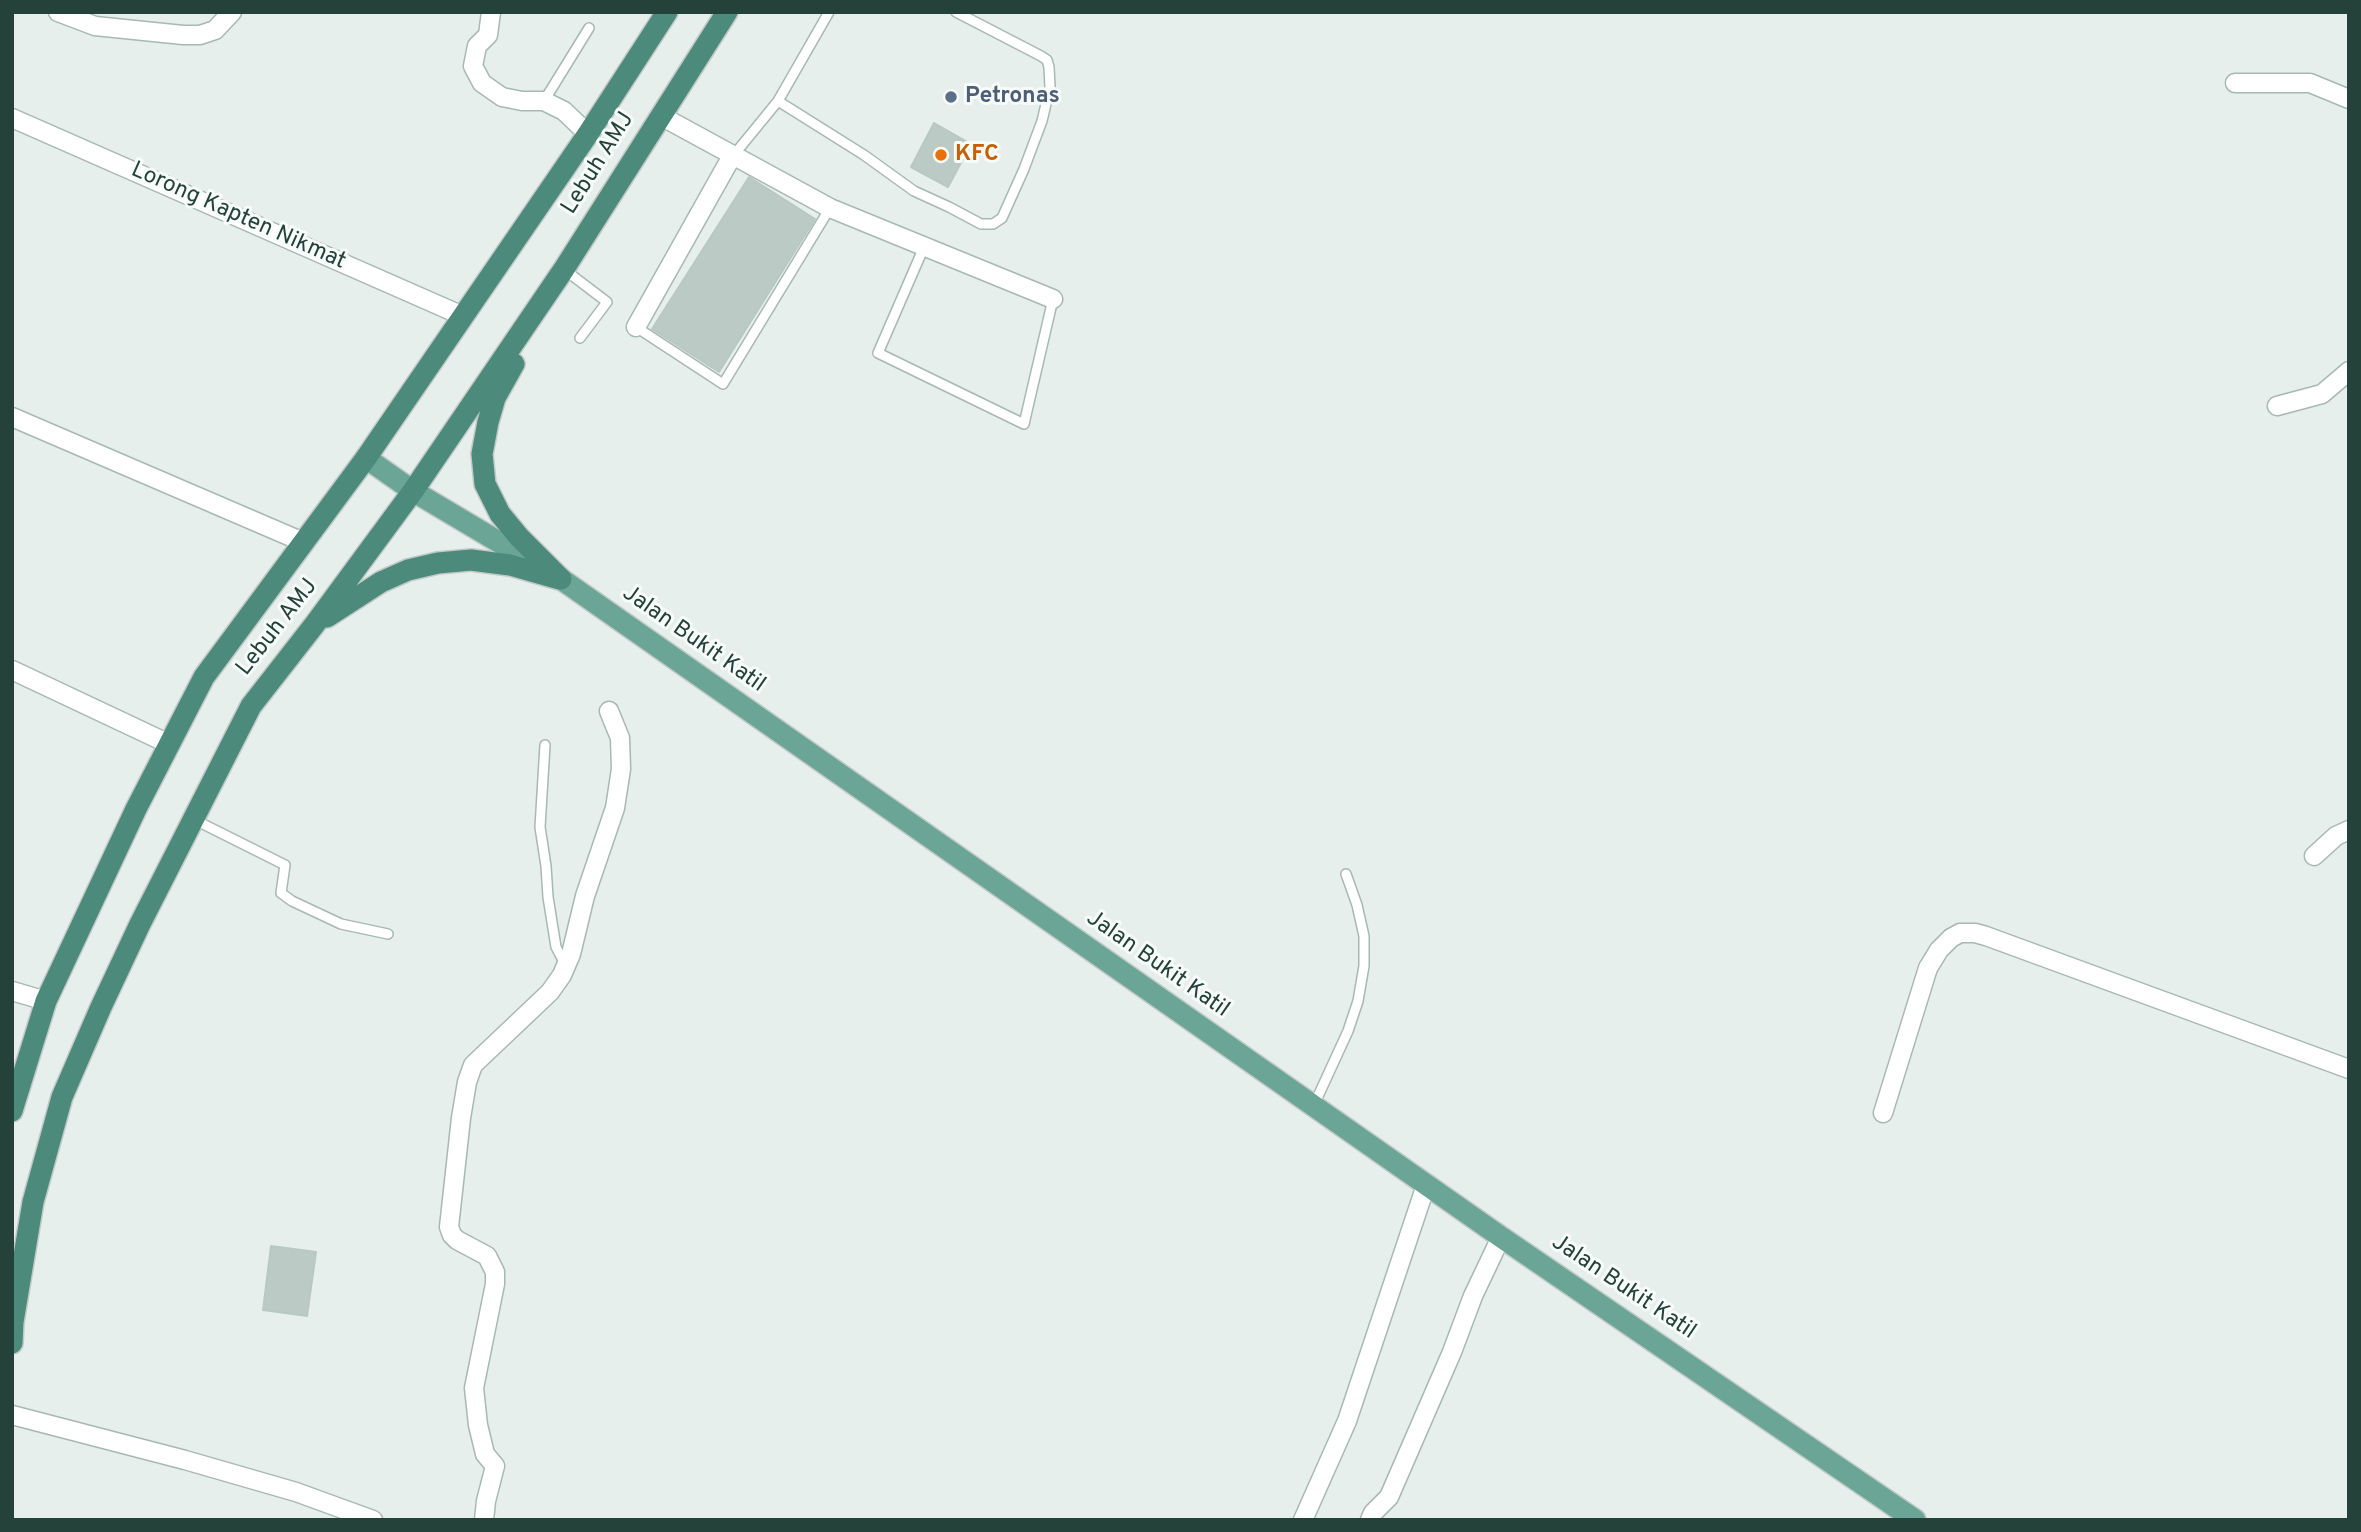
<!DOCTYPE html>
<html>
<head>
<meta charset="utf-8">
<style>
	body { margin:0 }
	#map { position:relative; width:2361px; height:1532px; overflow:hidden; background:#e6efeb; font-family:Overpass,sans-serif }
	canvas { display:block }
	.frame { position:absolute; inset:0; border:14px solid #24423a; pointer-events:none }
</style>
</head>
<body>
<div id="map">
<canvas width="2361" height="1532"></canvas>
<div class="frame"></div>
</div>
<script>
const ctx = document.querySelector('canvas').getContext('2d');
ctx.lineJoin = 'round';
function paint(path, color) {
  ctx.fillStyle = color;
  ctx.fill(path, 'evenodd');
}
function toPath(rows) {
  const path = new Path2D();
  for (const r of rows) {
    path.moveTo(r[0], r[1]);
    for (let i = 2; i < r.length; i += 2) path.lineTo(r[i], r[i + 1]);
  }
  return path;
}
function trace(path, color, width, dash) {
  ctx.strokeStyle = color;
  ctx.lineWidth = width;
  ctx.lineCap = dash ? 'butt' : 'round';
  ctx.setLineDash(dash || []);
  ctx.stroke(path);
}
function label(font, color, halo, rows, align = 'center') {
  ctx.font = font + ' Overpass,sans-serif';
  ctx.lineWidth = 6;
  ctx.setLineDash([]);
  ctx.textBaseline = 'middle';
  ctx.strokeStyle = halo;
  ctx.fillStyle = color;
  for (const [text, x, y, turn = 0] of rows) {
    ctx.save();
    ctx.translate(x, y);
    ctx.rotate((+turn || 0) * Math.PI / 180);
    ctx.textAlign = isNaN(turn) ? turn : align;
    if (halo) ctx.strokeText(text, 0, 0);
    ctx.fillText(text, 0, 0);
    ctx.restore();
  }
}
const building = toPath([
	[934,123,971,144,948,187,911,167,934,123],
	[749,177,815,219,719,372,652,329,749,177],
	[271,1246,316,1252,307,1316,263,1310,271,1246]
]);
paint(building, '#bbcac4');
trace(building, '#b8c9c2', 2);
const service = toPath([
	[544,101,589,28],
	[778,101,864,155,914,191,949,207,981,224,993,224,1002,218,1024,169,1042,121,1050,87,1049,67,1047,60,1041,56,956,12],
	[733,156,778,101,829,12],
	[924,247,878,353,1024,424,1053,299],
	[565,270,607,302,580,338],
	[636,327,723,384,830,208],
	[545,745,540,827,546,866,548,897,556,947,565,964],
	[193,819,285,865,281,893,292,901,341,924,388,934],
	[1314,1105,1348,1031,1358,1001,1364,966,1364,936,1357,905,1346,874]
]);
const minor = toPath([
	[58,12,95,26,183,35,200,35,215,30,232,12],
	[491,12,488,35,477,46,473,66,482,83,502,97,522,101,544,101,564,111,588,134],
	[2235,83,2310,83,2349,99],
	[661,116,830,208,1053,299],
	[12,118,463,316],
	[636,327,732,156],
	[2277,406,2322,394,2349,371],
	[12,417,303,542],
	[12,670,169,744],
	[2314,856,2336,836,2349,830],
	[12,991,46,1001],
	[1883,1113,1928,968,1939,950,1951,938,1960,933,1975,933,1986,936,2349,1069],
	[12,1415,185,1460,296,1492,373,1520],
	[484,1520,486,1501,495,1466,485,1454,478,1425,474,1388,495,1284,495,1272,487,1256,457,1240,452,1235,449,1227,461,1118,467,1082,473,1065,550,992,562,975,571,954,585,896,615,808,621,769,620,738,609,711],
	[1303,1520,1347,1421,1426,1185],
	[1370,1520,1373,1513,1389,1497,1452,1352,1473,1296,1501,1237]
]);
const primary = toPath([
	[366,458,413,491,561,579,1501,1237,1915,1520]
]);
const trunk = toPath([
	[514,364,495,398,488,422,482,454,485,484,500,514,519,537,561,579],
	[327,617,381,582,408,570,438,563,471,560,510,565,559,579],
	[12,1111,46,1001,136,809,204,677,366,458,588,134,667,12],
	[12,1343,13,1322,33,1202,62,1097,101,1007,140,924,251,706,315,624,413,491,564,269,727,12]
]);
trace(service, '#a8b8b2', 12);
trace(minor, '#a8b8b2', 21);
trace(primary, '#c2cac8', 24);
trace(trunk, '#c2cac8', 24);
trace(service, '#fff', 9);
trace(minor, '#fff', 18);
trace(primary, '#6aa596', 21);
trace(trunk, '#4c8a7c', 21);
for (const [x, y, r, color] of [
	[951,97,7,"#5c6f8a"],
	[941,155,7,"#e8710a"]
]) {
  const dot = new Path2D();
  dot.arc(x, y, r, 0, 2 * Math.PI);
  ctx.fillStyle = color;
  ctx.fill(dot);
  trace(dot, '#f7fbf9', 2.5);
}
label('bold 23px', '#4e5e75', '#f7fbf9', [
	["Petronas",965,97]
], 'left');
label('bold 23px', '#c56008', '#f7fbf9', [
	["KFC",955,155]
], 'left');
label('23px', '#24423a', '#f7fbf9', [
	["Lebuh AMJ",599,164,-58],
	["Lorong Kapten Nikmat",238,217,24],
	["Lebuh AMJ",278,628,-52],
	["Jalan Bukit Katil",693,640,35],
	["Jalan Bukit Katil",1157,965,35],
	["Jalan Bukit Katil",1623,1288,34]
]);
</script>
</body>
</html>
